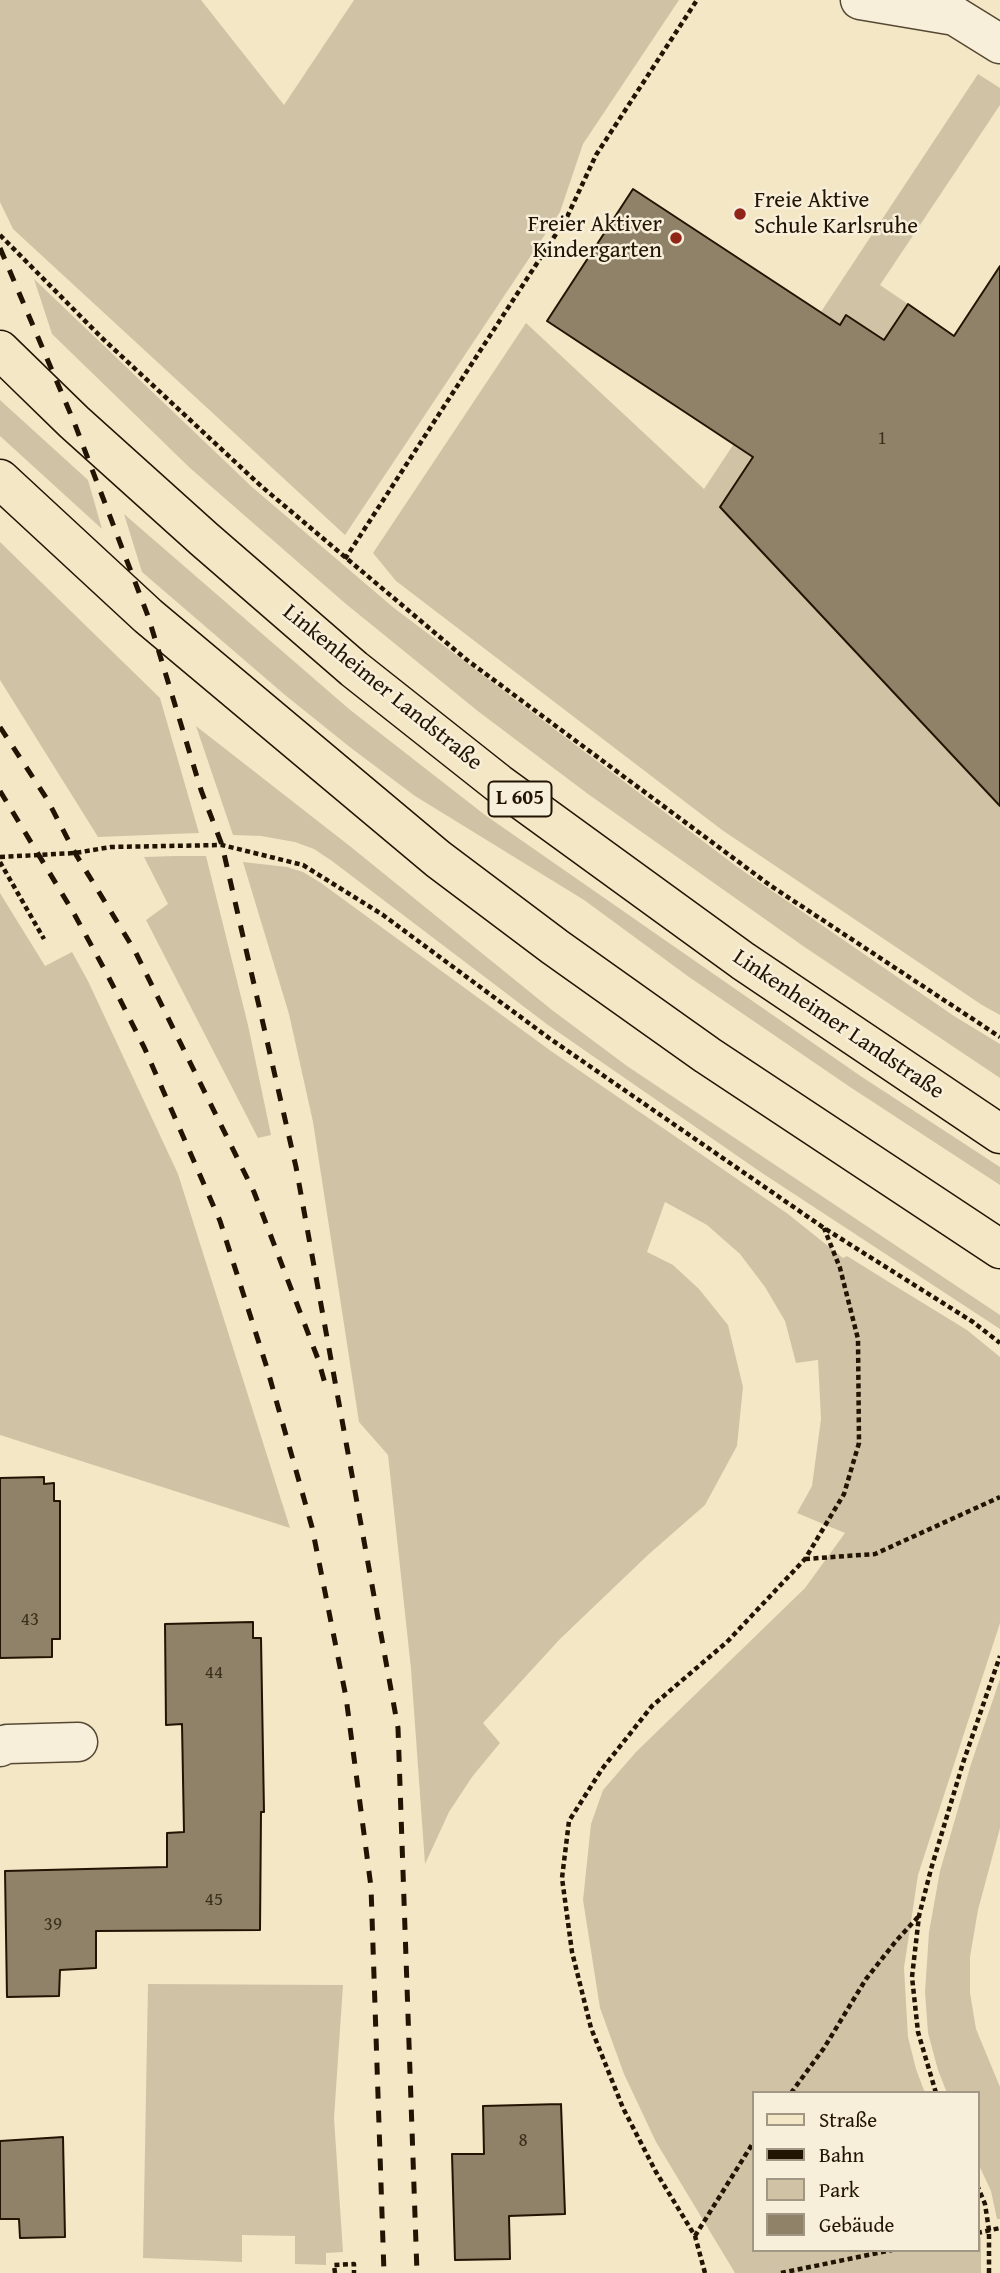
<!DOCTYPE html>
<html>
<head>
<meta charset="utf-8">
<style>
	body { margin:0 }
	#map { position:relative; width:1000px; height:2273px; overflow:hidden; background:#f4e7c6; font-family:"Gentium Book Plus",serif }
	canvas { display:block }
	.legend { position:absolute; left:752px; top:2091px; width:228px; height:161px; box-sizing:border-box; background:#f8efda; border:2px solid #a29784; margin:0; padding:9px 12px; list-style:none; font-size:21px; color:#211403 }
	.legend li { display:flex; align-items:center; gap:14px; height:35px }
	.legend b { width:35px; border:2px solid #a29784 }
</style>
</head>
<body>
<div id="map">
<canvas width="1000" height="2273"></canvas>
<ul class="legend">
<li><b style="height:9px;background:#f4e7c6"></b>Straße</li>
<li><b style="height:9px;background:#211403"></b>Bahn</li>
<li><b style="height:19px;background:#d0c3a5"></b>Park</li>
<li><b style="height:19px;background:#8f8268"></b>Gebäude</li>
</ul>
</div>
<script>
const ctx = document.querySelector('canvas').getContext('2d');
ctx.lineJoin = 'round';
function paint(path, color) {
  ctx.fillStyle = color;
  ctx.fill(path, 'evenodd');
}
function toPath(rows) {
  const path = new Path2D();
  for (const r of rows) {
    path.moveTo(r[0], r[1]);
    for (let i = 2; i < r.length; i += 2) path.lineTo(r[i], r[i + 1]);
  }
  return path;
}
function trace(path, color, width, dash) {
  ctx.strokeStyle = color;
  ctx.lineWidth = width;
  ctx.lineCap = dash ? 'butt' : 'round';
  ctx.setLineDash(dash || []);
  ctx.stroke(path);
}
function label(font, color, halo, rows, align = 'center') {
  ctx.font = font + ' "Gentium Book Plus",serif';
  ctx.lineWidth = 5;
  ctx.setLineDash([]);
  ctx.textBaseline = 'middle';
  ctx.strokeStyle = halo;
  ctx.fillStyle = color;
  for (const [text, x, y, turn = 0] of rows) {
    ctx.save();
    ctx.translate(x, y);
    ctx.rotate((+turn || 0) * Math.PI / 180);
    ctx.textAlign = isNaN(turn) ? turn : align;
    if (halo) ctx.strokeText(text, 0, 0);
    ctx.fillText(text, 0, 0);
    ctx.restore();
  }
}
paint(toPath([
	[0,0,201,0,284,105,354,0,679,0,583,144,560,212,345,535,13,229,0,202],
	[978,74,1000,88,1000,105,880,285,908,304,884,340,846,315,720,507,997,804,1000,800,1000,1015,982,1005,722,830,396,581,373,553,526,323,704,489],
	[34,279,252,487,394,608,736,866,954,1016,1000,1044,1000,1078,803,946,588,794,479,712,346,604,190,468,52,334],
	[0,400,88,480,102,529,0,436],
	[124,514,349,709,485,815,859,1075,1000,1167,1000,1185,850,1087,689,977,584,900,415,796,351,748,285,695,142,572],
	[0,542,160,698,199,833,98,837,0,680],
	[196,726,351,847,552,1010,627,1066,988,1307,1000,1315,1000,1329,762,1173,548,1025,332,861,314,849,295,842,261,836,233,835],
	[175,856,206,856,248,1025,271,1135,258,1138,146,920,168,904,144,857],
	[243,862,287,867,303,872,321,883,551,1051,788,1214,843,1258,847,1256,905,1292,967,1330,1000,1357,1000,1623,918,1875,904,1968,908,2037,916,2069,925,2093,753,2093,753,2250,977,2250,977,2219,981,2240,981,2273,735,2273,656,2142,624,2074,600,2008,583,1900,591,1824,603,1790,636,1752,805,1588,845,1533,797,1513,812,1486,821,1419,818,1360,796,1363,785,1321,765,1287,740,1254,707,1225,665,1202,647,1252,673,1265,699,1289,728,1325,743,1387,737,1446,705,1505,649,1554,560,1639,483,1723,500,1743,472,1777,449,1812,425,1864,411,1669,388,1455,359,1422,313,1122,289,1014],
	[0,893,45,966,72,952,88,981,178,1174,290,1528,0,1435],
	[1000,1679,1000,1828,978,1910,970,1957,970,1993,976,2029,1000,2087,1000,2219,997,2219,991,2191,977,2161,977,2093,947,2093,938,2070,928,2033,925,1992,929,1932,940,1871,971,1764],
	[148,1984,343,1985,334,2118,343,2252,326,2253,326,2265,295,2264,295,2236,242,2235,242,2262,143,2258]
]), '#d0c3a5');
const building = toPath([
	[633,189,840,325,846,315,884,340,908,304,954,336,1000,266,1000,806,720,507,753,457,547,321,633,189],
	[44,1477,44,1484,54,1483,54,1501,60,1501,60,1639,52,1639,52,1657,0,1658,0,1478,44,1477],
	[253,1622,253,1638,261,1638,264,1812,261,1812,260,1930,96,1931,96,1968,60,1970,59,1996,7,1997,5,1871,167,1867,167,1833,184,1832,182,1724,166,1725,165,1624,253,1622],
	[561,2104,565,2214,509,2216,510,2259,455,2260,452,2154,484,2154,483,2106,561,2104],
	[63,2137,65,2237,20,2238,19,2219,0,2219,0,2141,63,2137]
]);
paint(building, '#8f8268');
trace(building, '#211403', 2);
const minor = toPath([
	[860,0,955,16,1000,44],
	[0,1747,7,1744,78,1742]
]);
const major = toPath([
	[0,350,74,422,204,539,354,669,498,783,743,961,1000,1134],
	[0,479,148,616,438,859,555,947,707,1055,1000,1249]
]);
trace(minor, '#564934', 41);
trace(major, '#211403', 41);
trace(toPath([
	[0,235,102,338,261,486,467,660,771,886,1000,1037],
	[345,559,567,217,596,155,697,0],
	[0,857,75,853,111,847,222,845,303,865,383,915,549,1038,824,1228,973,1322,1000,1343],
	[0,862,44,939],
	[805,1559,875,1554,1000,1497],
	[791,2093,824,2048,866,1979,896,1941,919,1916],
	[936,2093,918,2032,912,1977,919,1916,931,1869,963,1763,1000,1656],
	[977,2185,985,2204,989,2230,989,2273],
	[977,2233,1000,2228],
	[695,2236,753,2143],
	[335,2273,334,2265,354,2264,354,2273],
	[705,2273,695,2236,656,2172,623,2108,591,2028,572,1952,562,1878,569,1821,602,1769,652,1706,727,1642,805,1559,844,1494,859,1443,858,1339,840,1268,824,1228],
	[781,2273,892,2250]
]), '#211403', 4.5, [5, 3.5]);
trace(minor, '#f8efda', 38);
trace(major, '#f4e7c6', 38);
trace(toPath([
	[0,248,74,422,148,616,201,790,222,845,296,1167,398,1728,417,2273],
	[0,727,47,799,75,853,135,951,254,1192,318,1359,326,1387],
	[0,791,72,910,107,974,144,1047,220,1221,267,1368,312,1527,346,1697,371,1887,384,2273]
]), '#211403', 5, [12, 12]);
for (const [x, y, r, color] of [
	[740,214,7,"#8f2418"],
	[676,238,7,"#8f2418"]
]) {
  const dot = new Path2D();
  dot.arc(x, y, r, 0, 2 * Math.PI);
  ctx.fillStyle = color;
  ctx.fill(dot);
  trace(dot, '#f8efda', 2.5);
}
label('19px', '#3c301c', null, [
	["1",882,439],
	["43",30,1620],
	["44",214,1673],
	["45",214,1900],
	["39",53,1925],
	["8",523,2141]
]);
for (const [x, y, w] of [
	[520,799,63]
]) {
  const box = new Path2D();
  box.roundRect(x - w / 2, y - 17.5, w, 35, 5);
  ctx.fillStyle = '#f8efda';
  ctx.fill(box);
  trace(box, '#211403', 2);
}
label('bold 21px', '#211403', null, [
	["L 605",520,799]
]);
label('23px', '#211403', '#f8efda', [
	["Freie Aktive",754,201],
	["Schule Karlsruhe",754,227],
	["Freier Aktiver",662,225,"right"],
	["Kindergarten",662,251,"right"]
], 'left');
label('23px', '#211403', '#f8efda', [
	["Linkenheimer Landstraße",382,688,39],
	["Linkenheimer Landstraße",838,1025,34]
]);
</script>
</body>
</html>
